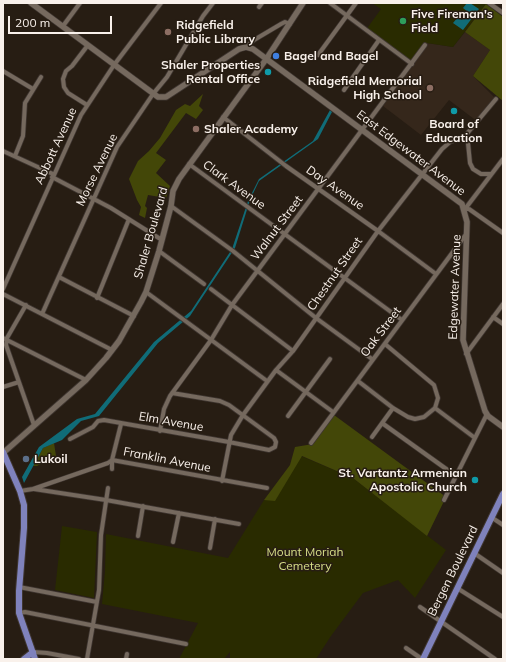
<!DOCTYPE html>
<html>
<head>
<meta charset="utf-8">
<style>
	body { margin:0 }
	#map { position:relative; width:506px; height:662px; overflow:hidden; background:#271d13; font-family:Mulish,sans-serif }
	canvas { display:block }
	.frame { position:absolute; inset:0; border:4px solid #f9f1eb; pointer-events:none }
	.scale { position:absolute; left:8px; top:16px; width:104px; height:18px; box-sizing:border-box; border:2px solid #f9f1eb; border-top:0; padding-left:5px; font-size:12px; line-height:14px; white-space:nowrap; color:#f9f1eb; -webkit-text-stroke:3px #271d13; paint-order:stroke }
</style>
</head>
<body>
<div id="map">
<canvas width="506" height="662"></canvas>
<div class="frame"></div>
<div class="scale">200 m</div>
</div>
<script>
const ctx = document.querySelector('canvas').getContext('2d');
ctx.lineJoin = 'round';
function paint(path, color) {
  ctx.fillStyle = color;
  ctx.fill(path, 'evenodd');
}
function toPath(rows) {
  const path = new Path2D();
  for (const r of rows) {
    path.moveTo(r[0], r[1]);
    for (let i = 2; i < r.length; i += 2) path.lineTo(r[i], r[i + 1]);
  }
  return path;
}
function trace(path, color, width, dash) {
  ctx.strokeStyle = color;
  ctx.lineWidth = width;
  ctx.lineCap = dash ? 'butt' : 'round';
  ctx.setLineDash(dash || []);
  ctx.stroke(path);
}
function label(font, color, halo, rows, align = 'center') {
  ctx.font = font + ' Mulish,sans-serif';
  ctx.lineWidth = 3;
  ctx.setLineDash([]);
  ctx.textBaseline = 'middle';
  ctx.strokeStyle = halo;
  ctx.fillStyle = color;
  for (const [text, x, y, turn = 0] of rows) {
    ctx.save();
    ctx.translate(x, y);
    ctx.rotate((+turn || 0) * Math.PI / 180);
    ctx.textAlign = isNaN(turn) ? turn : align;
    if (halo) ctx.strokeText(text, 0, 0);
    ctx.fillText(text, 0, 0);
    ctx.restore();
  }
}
paint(toPath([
	[465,32,490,50,473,76,496,99,478,122,449,100,421,135,383,106,427,43,453,47]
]), '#35271b');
paint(toPath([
	[372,3,485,3,486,4,453,47,427,43,412,64,368,32,368,27,381,9],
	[301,456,353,478,446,550,415,598,398,580,363,593,331,636,316,659,230,659,230,652,224,659,179,659,198,623,102,604,105,571,106,534,228,558,264,500,275,500],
	[62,526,97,532,94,598,55,590]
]), '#292b00');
paint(toPath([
	[486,4,503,17,503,101,473,76,490,50,465,32],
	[203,94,199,106,203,110,196,119,186,113,156,153,166,160,156,173,170,186,166,198,148,195,145,206,147,208,145,218,139,215,141,207,137,200,129,179,138,161,149,151,160,138,176,110,185,104,190,106],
	[334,415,446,497,427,536,353,478,302,456,275,501,264,500,290,465,295,447,313,444],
	[54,443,56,456,37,466,33,466,43,448]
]), '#434708');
paint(toPath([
	[467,3,470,3,479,9,463,30,453,23,458,17,462,20,468,12,463,8],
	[330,110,332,112,318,139,259,181,250,200,235,248,190,316,158,343,99,416,81,421,62,440,43,448,24,483,22,477,39,447,77,419,95,414,154,342,191,311,232,249,248,201,259,179,313,141]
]), '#106c78');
const street = toPath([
	[330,3,412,64],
	[489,3,503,13],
	[259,7,262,3],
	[63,26,80,3],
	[246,47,254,40,281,24,285,22,290,24],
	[318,55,356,3],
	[3,71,33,89],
	[344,90,379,40],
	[87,105,68,93,64,87,63,79,66,71,72,66,88,45],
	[223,117,286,166,378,231,436,274],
	[465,136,468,143,470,163,473,169,481,174,491,174],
	[3,151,53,174],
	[15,156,23,136,25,103,41,77],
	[503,159,465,209,469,209,503,233],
	[189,164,402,320],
	[52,177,111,208,162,240],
	[171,206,233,251,316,318,372,359],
	[159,251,204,284],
	[59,277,134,316],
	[3,289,81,115,114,65,161,3],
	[211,289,293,351],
	[146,292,267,381],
	[3,294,112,350],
	[97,298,129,219],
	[26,305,7,338,6,345,34,425],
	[42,314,117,147,153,94,167,77,203,16,213,3],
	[493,317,503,324],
	[3,338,86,380],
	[466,354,503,304],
	[276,370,333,412],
	[358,381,393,408,408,417,415,419,424,417,435,408,438,398,434,385,385,344],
	[3,387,19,382],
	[435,408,475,438],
	[288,416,330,359],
	[382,423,456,476],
	[160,431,164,409,170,396,211,340,232,305,425,45],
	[372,437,393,408],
	[70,439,93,427,98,421,104,420,229,442,269,450,275,447,276,442,274,438,229,405,220,401,172,393],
	[311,443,467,233],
	[112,469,112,460,121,424],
	[222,481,231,435,243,415,276,370,293,351,378,231,442,149,450,142,465,136,496,99],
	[34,489,106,500,239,524],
	[20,491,33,489,108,463,112,460,267,488],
	[444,500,487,414],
	[491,517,503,525],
	[138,536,143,506],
	[173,542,179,513],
	[210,548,215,519],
	[474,553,503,573],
	[19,587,97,602],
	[457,588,503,617],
	[420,607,495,659],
	[19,613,25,612,186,644],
	[406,648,422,659],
	[33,652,47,653,79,659],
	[87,659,99,590,101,535,108,488],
	[126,659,127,654]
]);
const secondary = toPath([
	[31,3,158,97,166,97,239,49,246,47,253,49,462,204,467,222,463,340,485,411,488,416,503,427],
	[3,453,86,380,106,358,119,341,141,302,146,292,159,251,171,206,173,191,179,179,267,58,303,3]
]);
const primary = toPath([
	[3,452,20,491,24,505,24,528,19,591,19,613,35,659],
	[24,659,33,652],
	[423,659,503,494]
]);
trace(street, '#3f3631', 5.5);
trace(secondary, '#3f3631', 7);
trace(primary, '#3f3631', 8);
trace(street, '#75695e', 4);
trace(secondary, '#75695e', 5.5);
trace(primary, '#7f82bc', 6);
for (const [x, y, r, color] of [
	[403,21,4,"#2e9e5b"],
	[168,32,4,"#8d6e63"],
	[276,56,4,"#3f7fe0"],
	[268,72,4,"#0f9aa8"],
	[430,88,4,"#8d6e63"],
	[454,111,4,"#0f9aa8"],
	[196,129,4,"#8d6e63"],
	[26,459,4,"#5c6f8a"],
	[475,480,4,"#0f9aa8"]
]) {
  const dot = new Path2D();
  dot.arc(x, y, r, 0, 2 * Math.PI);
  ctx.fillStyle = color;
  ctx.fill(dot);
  trace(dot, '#271d13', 1.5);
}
label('bold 12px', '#f9f1eb', '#271d13', [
	["Five Fireman's",411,14],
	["Field",411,28],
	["Ridgefield",176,25],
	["Public Library",176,39],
	["Bagel and Bagel",284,56],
	["Shaler Properties",260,65,"right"],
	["Rental Office",260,79,"right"],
	["Ridgefield Memorial",422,81,"right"],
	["High School",422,95,"right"],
	["Board of",454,124,"center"],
	["Education",454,138,"center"],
	["Shaler Academy",204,129],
	["Lukoil",34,459],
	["St. Vartantz Armenian",467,473,"right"],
	["Apostolic Church",467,487,"right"]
], 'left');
label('12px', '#f9f1eb', '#271d13', [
	["Abbott Avenue",56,146,-65],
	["East Edgewater Avenue",411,153,37],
	["Morse Avenue",97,170,-64],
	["Clark Avenue",234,185,36],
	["Day Avenue",335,188,35],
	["Walnut Street",277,228,-53],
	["Shaler Boulevard",151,233,-74],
	["Chestnut Street",335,274,-55],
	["Edgewater Avenue",455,287,-88],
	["Oak Street",381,332,-53],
	["Elm Avenue",171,422,10],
	["Franklin Avenue",167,460,11],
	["Bergen Boulevard",453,571,-64]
]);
label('12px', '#d7df88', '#271d13', [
	["Mount Moriah",305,552],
	["Cemetery",305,566]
]);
</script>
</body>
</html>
